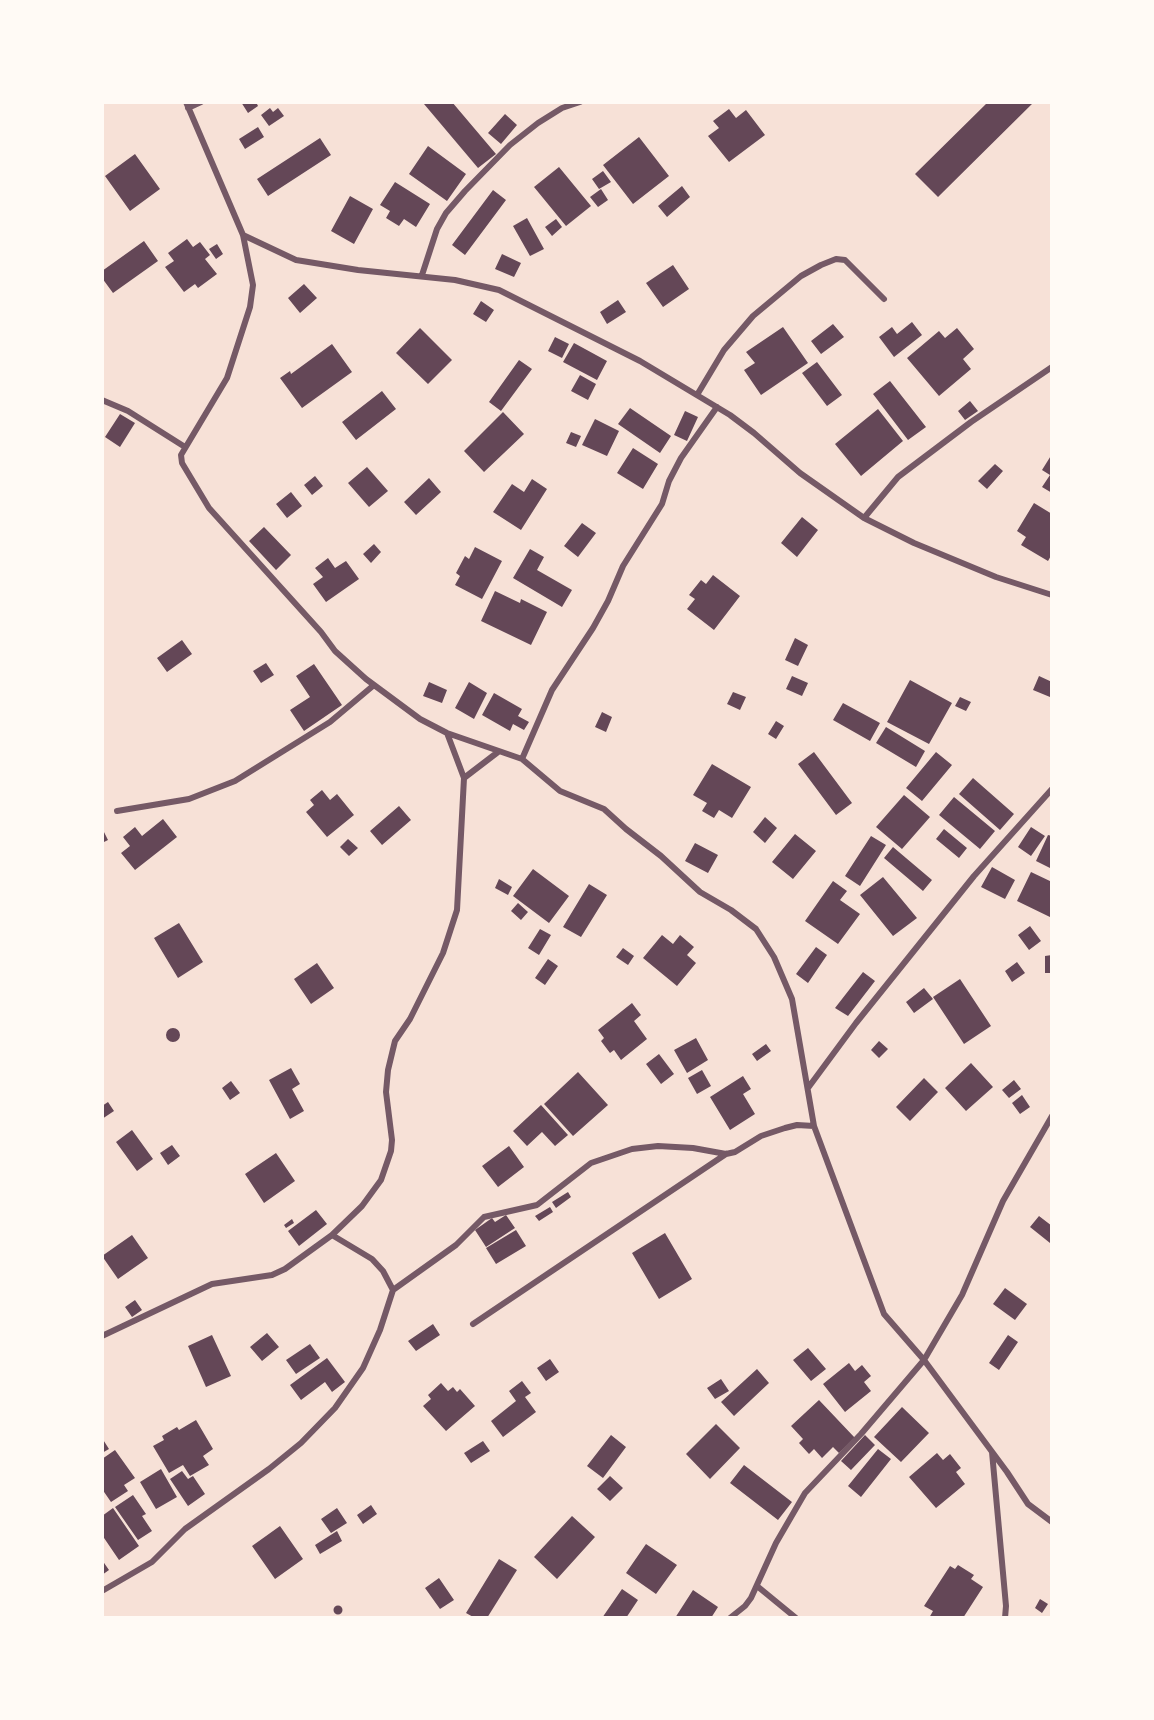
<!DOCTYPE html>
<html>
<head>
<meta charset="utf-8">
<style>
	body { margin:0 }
	#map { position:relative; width:1154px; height:1720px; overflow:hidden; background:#f7e1d7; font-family:Inter,sans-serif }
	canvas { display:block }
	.frame { position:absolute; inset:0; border:104px solid #fffaf5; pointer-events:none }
</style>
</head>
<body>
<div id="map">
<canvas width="1154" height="1720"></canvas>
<div class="frame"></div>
</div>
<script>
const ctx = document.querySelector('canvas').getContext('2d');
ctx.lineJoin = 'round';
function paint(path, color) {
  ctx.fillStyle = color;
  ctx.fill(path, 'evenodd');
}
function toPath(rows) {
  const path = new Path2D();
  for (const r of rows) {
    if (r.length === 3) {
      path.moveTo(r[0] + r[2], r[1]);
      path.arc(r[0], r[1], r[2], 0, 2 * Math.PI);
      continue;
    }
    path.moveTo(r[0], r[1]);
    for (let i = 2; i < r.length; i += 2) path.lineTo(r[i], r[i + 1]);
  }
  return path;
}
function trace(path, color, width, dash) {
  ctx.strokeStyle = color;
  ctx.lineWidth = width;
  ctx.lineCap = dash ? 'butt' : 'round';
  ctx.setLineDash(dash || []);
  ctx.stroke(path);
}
paint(toPath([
	[241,102,256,102,258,106,248,113],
	[426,102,452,102,496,154,478,168,424,104],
	[988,102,1034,102,938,197,915,174],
	[270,108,273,112,278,108,284,116,269,126,261,115],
	[729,109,736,118,746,110,765,135,729,162,708,136,719,128,713,121],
	[505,114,517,125,501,144,488,133],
	[258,127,264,137,245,149,239,139],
	[639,137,669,176,633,204,603,165],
	[320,138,331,155,268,196,257,179],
	[428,146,466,174,447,201,409,174],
	[135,154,160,189,130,211,105,176],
	[559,167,591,206,566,226,534,187],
	[603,171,611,182,599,189,592,179],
	[395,182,430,204,416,227,404,219,399,226,386,218,390,211,380,205],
	[682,186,690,197,667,217,658,206],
	[601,189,608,200,598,207,590,197],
	[493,190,506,200,465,255,452,245],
	[350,196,373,209,354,244,331,231],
	[527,218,544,249,530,256,513,226],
	[556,219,562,227,552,236,545,227],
	[187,239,193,247,200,242,210,255,205,259,217,274,198,288,195,284,184,292,165,267,174,261,168,253],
	[144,241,158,261,113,293,102,278,102,271],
	[217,244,223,254,216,259,209,249],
	[502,254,521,263,514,277,495,269],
	[673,265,689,289,663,307,646,283],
	[304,284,317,298,300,313,288,298],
	[618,300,626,312,607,324,600,312],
	[481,301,494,310,486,322,473,314],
	[912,322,922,335,894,357,879,337,892,327,897,334],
	[833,324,844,337,821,354,811,341],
	[783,327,808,363,761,395,744,370,755,363,746,352],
	[420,328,452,360,428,384,396,353],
	[957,328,974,349,963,359,971,369,939,396,907,358,939,331,945,338],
	[555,337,569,344,562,358,548,351],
	[574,343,607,361,597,380,563,362],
	[332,344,352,372,302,408,280,378,290,371,291,374],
	[519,360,532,369,501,411,489,402],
	[817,362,842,395,827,406,802,373],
	[580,375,596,384,588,400,571,391],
	[890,381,926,427,908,440,873,394],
	[382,391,396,409,356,440,342,422],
	[970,401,978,411,965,420,958,411],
	[630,408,671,436,660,453,618,424],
	[878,409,903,441,861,476,835,444],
	[685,411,698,417,687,441,674,435],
	[503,412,524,434,484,472,464,451],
	[120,414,135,423,120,447,105,437],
	[595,419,619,431,607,456,582,445],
	[571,432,581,436,576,447,566,443],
	[633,448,658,464,643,489,617,473],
	[1052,454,1052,493,1042,487,1050,475,1042,470],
	[995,464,1003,471,987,489,978,481],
	[367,467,388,491,369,507,348,483],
	[315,476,323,486,312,495,304,485],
	[429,478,441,492,416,515,404,502],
	[532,479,547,489,521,530,493,512,512,484,524,492],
	[291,492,302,506,287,518,276,504],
	[1034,503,1052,514,1052,554,1048,561,1021,545,1026,537,1017,531],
	[802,517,818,530,797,557,781,543],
	[582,523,596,533,578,557,564,546],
	[264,527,291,555,276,570,249,541],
	[374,544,381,552,371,563,363,554],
	[475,547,502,561,482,599,455,585,460,576,456,573,465,556,469,559],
	[530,549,544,557,537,570,572,590,562,607,513,578],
	[328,558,335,568,346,561,359,579,326,602,313,584,323,577,315,568],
	[713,575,740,596,714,630,687,609,695,599,689,595,701,580,706,584],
	[495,591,520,603,521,599,547,612,531,645,481,621],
	[795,638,808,645,798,666,785,660],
	[182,640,192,654,167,672,157,658],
	[266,663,274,675,261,683,253,671],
	[314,664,342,705,304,731,290,710,310,697,296,676],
	[792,676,808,683,802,696,786,689],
	[1039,676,1052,682,1050,697,1033,690],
	[910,680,952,703,929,744,887,722],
	[429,682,447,690,442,703,423,696],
	[469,682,487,693,474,719,455,708],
	[733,692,746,697,740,710,727,704],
	[494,693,522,709,518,716,529,722,524,730,513,724,510,731,482,715],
	[960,697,971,702,966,711,955,706],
	[843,703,880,723,870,741,833,720],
	[602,712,612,717,606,732,595,727],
	[776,721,784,726,776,739,768,734],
	[886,727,925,751,916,767,876,743],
	[814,752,852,803,836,815,798,764],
	[936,752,952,765,922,801,906,788],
	[712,764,751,787,732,818,719,810,714,818,702,811,707,803,693,795],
	[973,778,1014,814,1000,830,959,794],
	[322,790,330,800,337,794,354,815,327,837,306,812,314,805,310,800],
	[904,795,930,817,902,849,876,827],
	[954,797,995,831,980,849,939,815],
	[399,806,411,820,382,845,370,831],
	[765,817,777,828,765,843,753,832],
	[163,819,177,837,135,870,121,853,130,846,123,837,135,827,142,836],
	[1031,827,1045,836,1031,856,1018,847],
	[102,828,108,840,102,843],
	[944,829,967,848,959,858,936,839],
	[795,834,816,851,793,879,772,862],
	[1048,835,1052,836,1052,869,1036,861],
	[871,836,886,845,860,886,845,876],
	[348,839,358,848,349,856,340,847],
	[695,843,718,855,708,873,685,861],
	[893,847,932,880,923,891,884,858],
	[992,867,1015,880,1005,899,981,887],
	[533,869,569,896,549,923,513,896],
	[1031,872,1052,882,1052,918,1017,901],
	[883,877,917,918,893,936,860,895],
	[499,879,512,887,508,895,495,888],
	[833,881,847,891,840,900,860,914,838,944,805,921],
	[589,884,607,895,581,937,563,927],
	[518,903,528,912,521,920,511,911],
	[179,923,203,962,178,978,154,938],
	[1030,926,1041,941,1029,950,1018,935],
	[540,929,551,935,539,955,528,948],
	[662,935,673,944,680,935,694,947,687,955,696,963,677,986,643,958],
	[816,947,827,955,808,983,796,974],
	[623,948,634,956,628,965,616,957],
	[1052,955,1052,973,1045,973,1045,956],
	[548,959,558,966,545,985,535,978],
	[1017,962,1025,973,1012,982,1005,971],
	[317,963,334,988,311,1004,294,979],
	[863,972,875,981,848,1016,835,1008],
	[960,979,991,1026,964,1044,933,997],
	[924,988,933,999,914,1013,906,1002],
	[632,1003,641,1015,634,1021,647,1039,621,1060,614,1050,610,1053,601,1041,604,1038,598,1030],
	[173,1035,7],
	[696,1038,708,1060,687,1073,674,1050],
	[879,1041,888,1049,879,1058,871,1050],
	[766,1044,771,1051,757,1061,752,1054],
	[659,1054,674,1074,661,1084,646,1064],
	[971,1063,993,1087,966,1111,945,1088],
	[291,1068,300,1084,292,1089,304,1111,290,1119,269,1080],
	[702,1070,711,1086,697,1094,688,1078],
	[578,1072,608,1105,573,1136,544,1104],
	[743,1076,751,1089,743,1094,755,1114,730,1130,710,1097],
	[924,1078,938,1092,910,1121,896,1107],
	[1014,1080,1021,1089,1009,1098,1002,1090],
	[231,1081,240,1093,230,1100,222,1088],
	[1022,1095,1030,1107,1020,1114,1012,1103],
	[108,1102,114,1111,102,1119,102,1106],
	[541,1105,568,1135,555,1146,542,1132,527,1146,513,1131],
	[132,1130,153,1159,137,1171,116,1142],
	[172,1145,180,1156,168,1165,160,1153],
	[509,1146,524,1167,498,1187,482,1166],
	[276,1153,295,1181,264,1203,245,1174],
	[568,1192,571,1197,556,1208,552,1202],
	[550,1207,553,1212,539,1221,535,1216],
	[316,1210,327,1224,299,1246,288,1231],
	[506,1215,515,1228,486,1247,475,1230,492,1218,495,1222],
	[1039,1216,1052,1226,1052,1240,1050,1243,1030,1227],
	[292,1219,294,1223,286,1228,284,1225],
	[516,1230,526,1246,496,1264,486,1248],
	[665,1233,692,1279,659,1299,632,1253],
	[132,1235,148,1258,118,1279,102,1256],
	[1005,1288,1027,1304,1015,1320,993,1304],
	[135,1300,142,1310,132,1317,125,1307],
	[433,1324,440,1335,416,1351,408,1341],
	[267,1333,279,1347,262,1361,250,1347],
	[212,1335,231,1376,206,1387,188,1346],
	[1008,1335,1018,1342,999,1370,989,1363],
	[310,1344,320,1358,296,1374,286,1360],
	[808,1348,826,1369,811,1381,793,1360],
	[327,1358,345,1382,332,1392,325,1382,301,1400,290,1385],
	[550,1359,559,1372,546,1381,537,1368],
	[849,1363,855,1371,862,1365,871,1376,864,1382,871,1391,845,1412,823,1384],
	[757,1369,769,1383,734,1416,721,1402],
	[721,1379,729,1391,715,1399,707,1388],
	[522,1381,531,1393,525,1397,536,1412,503,1437,491,1421,516,1401,509,1391],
	[441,1383,448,1391,453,1387,457,1392,460,1389,475,1406,446,1431,423,1406,431,1399,428,1395],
	[819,1400,855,1438,839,1453,833,1447,822,1458,814,1449,809,1454,799,1443,803,1439,791,1426],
	[902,1407,929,1433,901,1462,874,1437],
	[196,1420,213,1449,203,1456,209,1465,190,1476,183,1465,169,1473,153,1446,164,1440,162,1436,177,1427,179,1430],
	[716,1424,740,1448,710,1479,686,1454],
	[611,1435,626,1447,603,1478,587,1466],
	[865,1435,875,1445,851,1470,841,1461],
	[102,1438,109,1449,102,1453],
	[483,1441,490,1451,471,1463,464,1453],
	[878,1449,891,1459,861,1497,848,1486],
	[115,1450,135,1478,124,1485,128,1491,111,1502,102,1489,102,1459],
	[937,1453,943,1460,950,1454,961,1468,956,1472,965,1484,936,1508,909,1477],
	[744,1465,792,1502,778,1520,730,1483],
	[161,1469,177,1497,156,1509,140,1482],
	[182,1471,188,1479,193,1476,205,1494,188,1506,170,1479],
	[610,1476,623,1488,610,1501,597,1489],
	[133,1495,146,1514,142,1516,152,1531,138,1540,115,1507],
	[371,1505,377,1514,363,1524,357,1515],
	[113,1508,139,1546,119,1560,102,1535,102,1516],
	[337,1508,347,1523,331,1533,321,1519],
	[572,1516,595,1537,557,1579,534,1557],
	[280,1526,303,1559,275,1579,252,1546],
	[337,1531,342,1541,320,1554,315,1545],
	[646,1544,677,1565,656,1594,626,1573],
	[499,1559,517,1570,487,1618,475,1618,466,1613],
	[102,1560,109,1570,102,1575],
	[958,1565,974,1575,971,1579,983,1587,963,1618,929,1618,933,1611,924,1606,950,1566,955,1569],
	[439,1578,454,1600,440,1609,425,1588],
	[622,1589,638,1600,626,1618,602,1618],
	[693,1590,718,1607,711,1618,675,1618],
	[1040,1599,1048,1604,1042,1613,1035,1608],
	[338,1610,4.5]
]), '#644757');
trace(toPath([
	[186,102,243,235,253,285,250,307,227,378,181,455,182,463,209,508,321,632,335,651,366,679,420,719,447,733,522,759,560,791,604,809,626,829,661,856,700,892,731,910,756,929,774,957,792,999,814,1126,884,1314,924,1360,1007,1472,1028,1504,1052,1522],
	[188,108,201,102],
	[243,235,296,260,358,270,455,280,499,290,640,361,730,415,754,433,800,473,864,518,914,543,996,577,1052,595],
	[422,275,437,229,446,213,465,191,510,145,538,123,562,108,580,102],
	[697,395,724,350,753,316,801,276,821,265,836,259,845,260,884,299],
	[102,400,128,411,185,447],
	[864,518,898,477,971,422,1052,367],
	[522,759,552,690,593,628,608,601,623,566,662,504,669,481,681,458,717,407],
	[464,778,498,752],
	[117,811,189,799,235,781,330,722,374,685],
	[808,1088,856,1023,974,876,1052,789],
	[332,1235,372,1259,383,1271,393,1290],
	[473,1324,726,1154],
	[102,1336,212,1284,272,1275,285,1269,332,1235,362,1206,381,1180,391,1151,392,1140,386,1092,388,1070,395,1041,410,1019,443,953,457,910,464,778,447,733],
	[992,1452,1006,1606,1005,1618],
	[757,1586,796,1618],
	[102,1591,152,1562,185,1529,269,1469,301,1443,335,1408,363,1368,380,1330,393,1290,456,1245,484,1217,537,1205,591,1163,632,1149,658,1146,693,1148,726,1154,735,1152,761,1136,785,1128,797,1125,814,1126],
	[730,1618,745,1606,751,1598,776,1543,805,1493,861,1434,924,1360,962,1295,1003,1201,1052,1116]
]), '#755966', 6);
</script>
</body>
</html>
